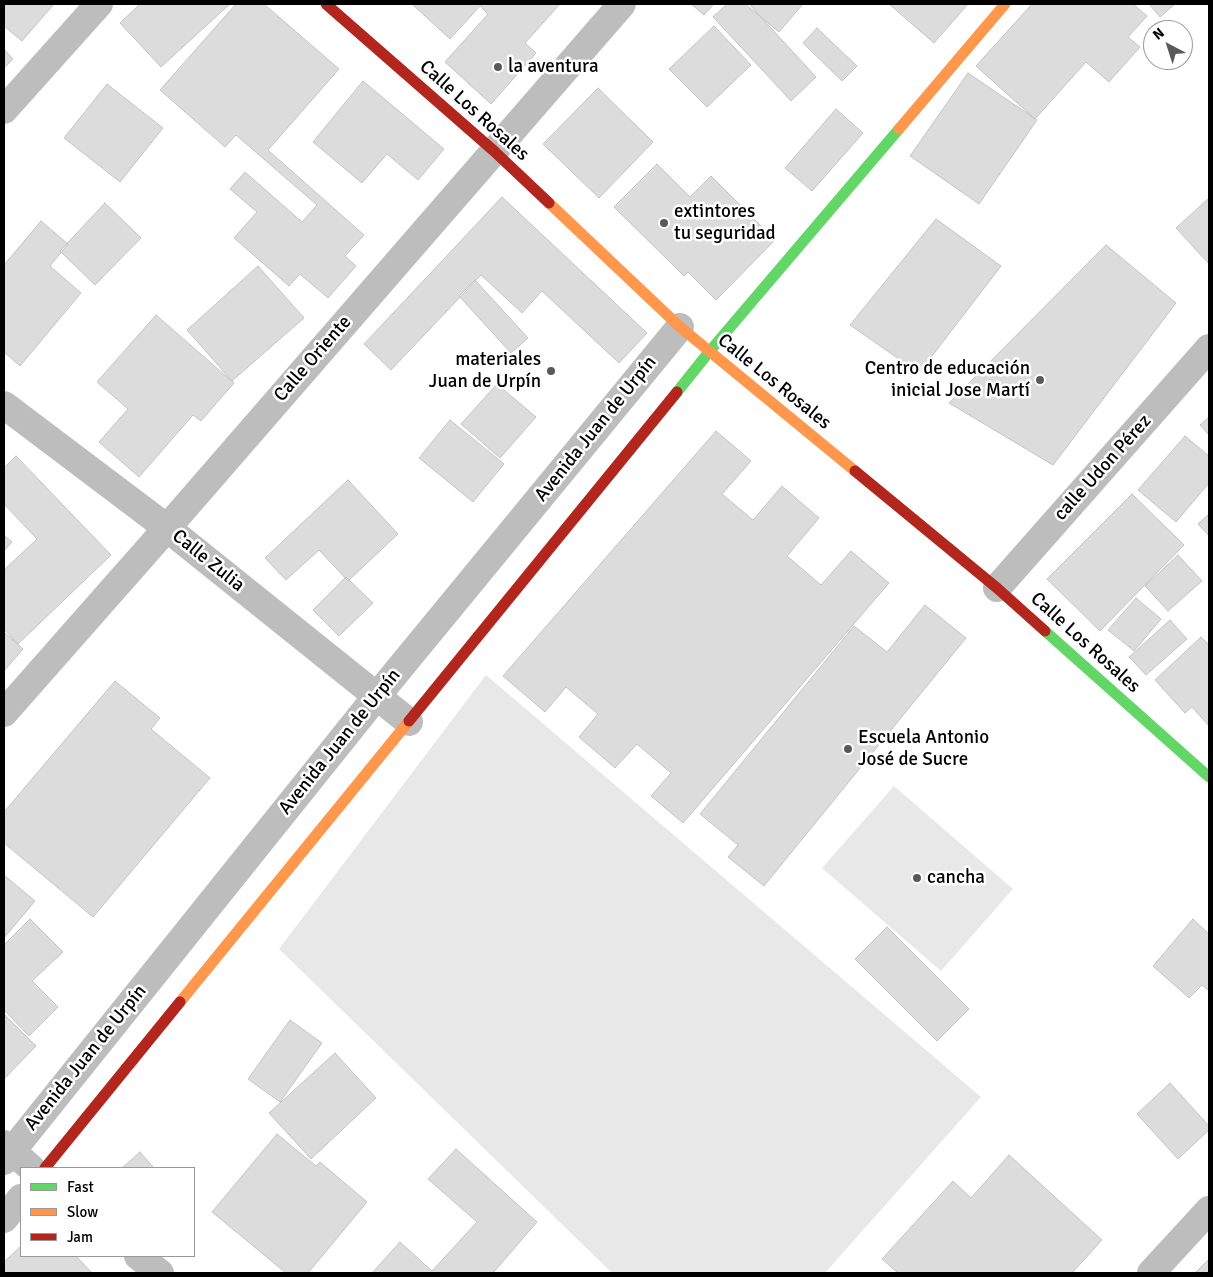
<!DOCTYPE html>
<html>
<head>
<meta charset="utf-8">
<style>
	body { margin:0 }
	#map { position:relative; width:1213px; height:1277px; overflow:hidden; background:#fff; font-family:Signika,sans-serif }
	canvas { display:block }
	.frame { position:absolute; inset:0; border:5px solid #000; pointer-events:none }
	.legend { position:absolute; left:20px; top:1167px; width:175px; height:90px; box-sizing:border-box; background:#fff; border:1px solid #999; margin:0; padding:6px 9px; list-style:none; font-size:15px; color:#000 }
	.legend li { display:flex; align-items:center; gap:10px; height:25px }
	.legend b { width:25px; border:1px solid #999 }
	.north { position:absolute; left:1143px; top:20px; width:50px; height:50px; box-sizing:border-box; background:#fff; border:1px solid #999; border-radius:50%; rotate:320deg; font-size:14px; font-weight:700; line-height:20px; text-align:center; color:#000 }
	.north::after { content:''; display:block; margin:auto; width:18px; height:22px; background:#595959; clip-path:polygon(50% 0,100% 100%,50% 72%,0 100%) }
</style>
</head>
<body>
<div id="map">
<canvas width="1213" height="1277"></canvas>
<div class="frame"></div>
<ul class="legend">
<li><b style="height:6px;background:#63d668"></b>Fast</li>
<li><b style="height:6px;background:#ff974d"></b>Slow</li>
<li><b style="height:6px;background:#b3261e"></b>Jam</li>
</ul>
<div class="north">N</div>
</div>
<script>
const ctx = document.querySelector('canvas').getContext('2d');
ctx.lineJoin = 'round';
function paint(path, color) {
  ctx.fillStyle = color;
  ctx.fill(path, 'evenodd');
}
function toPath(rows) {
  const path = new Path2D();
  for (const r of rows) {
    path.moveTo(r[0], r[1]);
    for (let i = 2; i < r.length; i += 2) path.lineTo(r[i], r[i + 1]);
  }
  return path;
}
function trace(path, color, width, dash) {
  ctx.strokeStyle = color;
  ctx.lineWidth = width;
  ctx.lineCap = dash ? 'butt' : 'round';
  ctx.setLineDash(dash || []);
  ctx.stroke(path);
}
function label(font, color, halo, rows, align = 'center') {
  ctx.font = font + ' Signika,sans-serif';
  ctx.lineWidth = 5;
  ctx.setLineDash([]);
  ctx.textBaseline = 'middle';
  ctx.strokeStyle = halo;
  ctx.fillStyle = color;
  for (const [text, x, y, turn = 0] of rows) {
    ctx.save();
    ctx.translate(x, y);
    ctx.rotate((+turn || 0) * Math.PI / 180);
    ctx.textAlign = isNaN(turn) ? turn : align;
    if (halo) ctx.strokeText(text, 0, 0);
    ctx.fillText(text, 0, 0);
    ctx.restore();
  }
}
paint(toPath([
	[486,675,981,1097,825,1273,612,1273,279,949],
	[894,786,1013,889,941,971,822,868]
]), '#e8e8e8');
const building = toPath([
	[4,4,54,4,22,41,4,26,4,4],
	[140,4,230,4,161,67,120,23,140,4],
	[236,4,264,4,339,69,268,150,364,235,345,256,356,266,328,298,300,274,289,286,234,238,257,212,230,189,245,172,302,222,317,205,236,135,225,147,160,90,236,4],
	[412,4,560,4,525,43,536,53,491,104,445,62,488,14,480,6,450,39,412,4],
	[691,4,714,4,704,15,691,4],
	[727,4,749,4,816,77,791,101,713,17,727,4],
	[745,4,803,4,779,32,745,4],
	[889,4,968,4,934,43,889,4],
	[1032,4,1133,4,1147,16,1128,37,1140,47,1109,82,1086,62,1035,119,976,66,1032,4],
	[1149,4,1175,4,1160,17,1149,4],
	[714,26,751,65,707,107,669,69,714,26],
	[817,28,857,66,842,81,803,43,817,28],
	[4,49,13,59,4,68,4,49],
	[968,73,1037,120,979,204,910,156,968,73],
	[363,81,444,149,418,180,387,154,362,183,313,142,363,81],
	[107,84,163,128,120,182,64,138,107,84],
	[598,88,653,142,599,198,543,144,598,88],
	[836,109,863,133,812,191,785,168,836,109],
	[657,164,690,197,711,176,775,240,716,300,688,272,684,276,614,207,657,164],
	[502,197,647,333,619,363,542,291,522,313,481,275,391,370,364,344,502,197],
	[1209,198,1209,264,1176,228,1209,198],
	[105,203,141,238,95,285,60,251,105,203],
	[936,219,1001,266,919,373,850,325,936,219],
	[41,221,68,244,50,266,81,293,20,366,4,352,4,265,41,221],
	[1106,245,1176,303,1053,465,949,403,1106,245],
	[258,266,304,318,232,381,187,330,258,266],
	[475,280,528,338,511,353,459,296,475,280],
	[156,315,234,383,201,421,193,415,139,477,99,442,128,409,97,382,156,315],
	[497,384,536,417,500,458,461,424,497,384],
	[1209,417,1209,435,1200,425,1209,417],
	[450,420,504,464,473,502,419,458,450,420],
	[716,431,751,461,722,494,753,520,782,486,819,518,787,556,821,585,851,551,889,583,683,823,651,796,671,773,637,744,615,768,579,737,598,714,566,687,545,712,503,676,716,431],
	[1185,436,1209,456,1209,483,1176,522,1138,490,1185,436],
	[16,456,111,555,18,644,4,629,4,570,37,539,4,504,4,468,16,456],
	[348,480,398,534,348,581,319,550,286,580,265,558,348,480],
	[1132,494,1184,545,1100,631,1047,579,1132,494],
	[1209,514,1209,536,1198,524,1209,514],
	[4,535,12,542,4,551,4,535],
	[1178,555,1202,581,1168,611,1145,586,1178,555],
	[346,577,373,603,339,636,313,610,346,577],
	[1136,598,1161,619,1134,651,1108,630,1136,598],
	[925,605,966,638,764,886,728,857,738,845,700,814,854,626,887,652,925,605],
	[1170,620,1187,639,1146,675,1129,657,1170,620],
	[4,632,23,649,4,671,4,632],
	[1201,637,1209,645,1209,726,1192,707,1185,713,1155,680,1201,637],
	[115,681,160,718,151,729,210,778,93,917,4,843,4,812,115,681],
	[4,875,35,901,4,938,4,875],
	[30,919,63,952,32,981,58,1007,29,1036,4,1010,4,945,30,919],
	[1193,919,1209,934,1209,991,1202,985,1189,998,1153,966,1193,919],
	[887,927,969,1009,937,1041,855,959,887,927],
	[4,1014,36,1046,4,1079,4,1014],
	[290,1020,322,1043,280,1102,248,1079,290,1020],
	[335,1053,376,1098,311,1159,269,1113,335,1053],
	[1170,1083,1209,1126,1209,1130,1178,1159,1137,1114,1170,1083],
	[277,1134,316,1166,320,1162,367,1202,308,1273,286,1273,212,1212,277,1134],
	[456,1149,537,1222,493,1273,372,1273,400,1242,432,1271,477,1222,428,1179,456,1149],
	[140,1152,154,1168,122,1168,140,1152],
	[1009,1155,1102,1240,1072,1273,898,1273,882,1259,953,1181,971,1198,1009,1155],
	[21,1246,21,1256,76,1256,92,1273,4,1273,4,1262,21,1246],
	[1209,1259,1209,1273,1195,1273,1209,1259]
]);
paint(building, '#dcdcdc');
trace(building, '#c4c4c4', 1);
trace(toPath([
	[4,110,99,4],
	[4,405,167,528,409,722],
	[997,588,1209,348],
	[4,713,167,528,622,4],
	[4,1144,31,1168],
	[4,1161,376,697,680,327],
	[4,1219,21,1198],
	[138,1256,160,1273],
	[1151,1273,1209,1210]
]), '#bdbdbd', 28);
trace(toPath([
	[677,392,709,352,899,129],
	[1045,631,1209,777]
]), '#63d668', 11);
trace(toPath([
	[899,129,1005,4],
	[549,203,680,327,855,471],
	[180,1002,409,721]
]), '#ff974d', 11);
trace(toPath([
	[326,4,494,151,549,203],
	[855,471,997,588,1045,631],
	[409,721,677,392],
	[45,1168,180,1002]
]), '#b3261e', 11);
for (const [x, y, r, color] of [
	[498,67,5,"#595959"],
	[664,223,5,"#595959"],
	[551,371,5,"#595959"],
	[1040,380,5,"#595959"],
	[848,749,5,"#595959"],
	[917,878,5,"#595959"]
]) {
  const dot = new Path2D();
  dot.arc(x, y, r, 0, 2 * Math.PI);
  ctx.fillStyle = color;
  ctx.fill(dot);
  trace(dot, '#fff', 2);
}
label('19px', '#000', '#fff', [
	["la aventura",508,67],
	["extintores",674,212],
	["tu seguridad",674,234],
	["materiales",541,360,"right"],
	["Juan de Urpín",541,382,"right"],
	["Centro de educación",1030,369,"right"],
	["inicial Jose Martí",1030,391,"right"],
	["Escuela Antonio",858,738],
	["José de Sucre",858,760],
	["cancha",927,878]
], 'left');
label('19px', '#000', '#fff', [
	["Calle Los Rosales",474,111,42],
	["Calle Oriente",313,359,-49],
	["Calle Los Rosales",774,382,39],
	["Avenida Juan de Urpín",596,429,-51],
	["calle Udon Pérez",1103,468,-48],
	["Calle Zulia",208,561,39],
	["Calle Los Rosales",1085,643,42],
	["Avenida Juan de Urpín",340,742,-51],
	["Avenida Juan de Urpín",86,1058,-51]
]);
</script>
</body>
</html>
